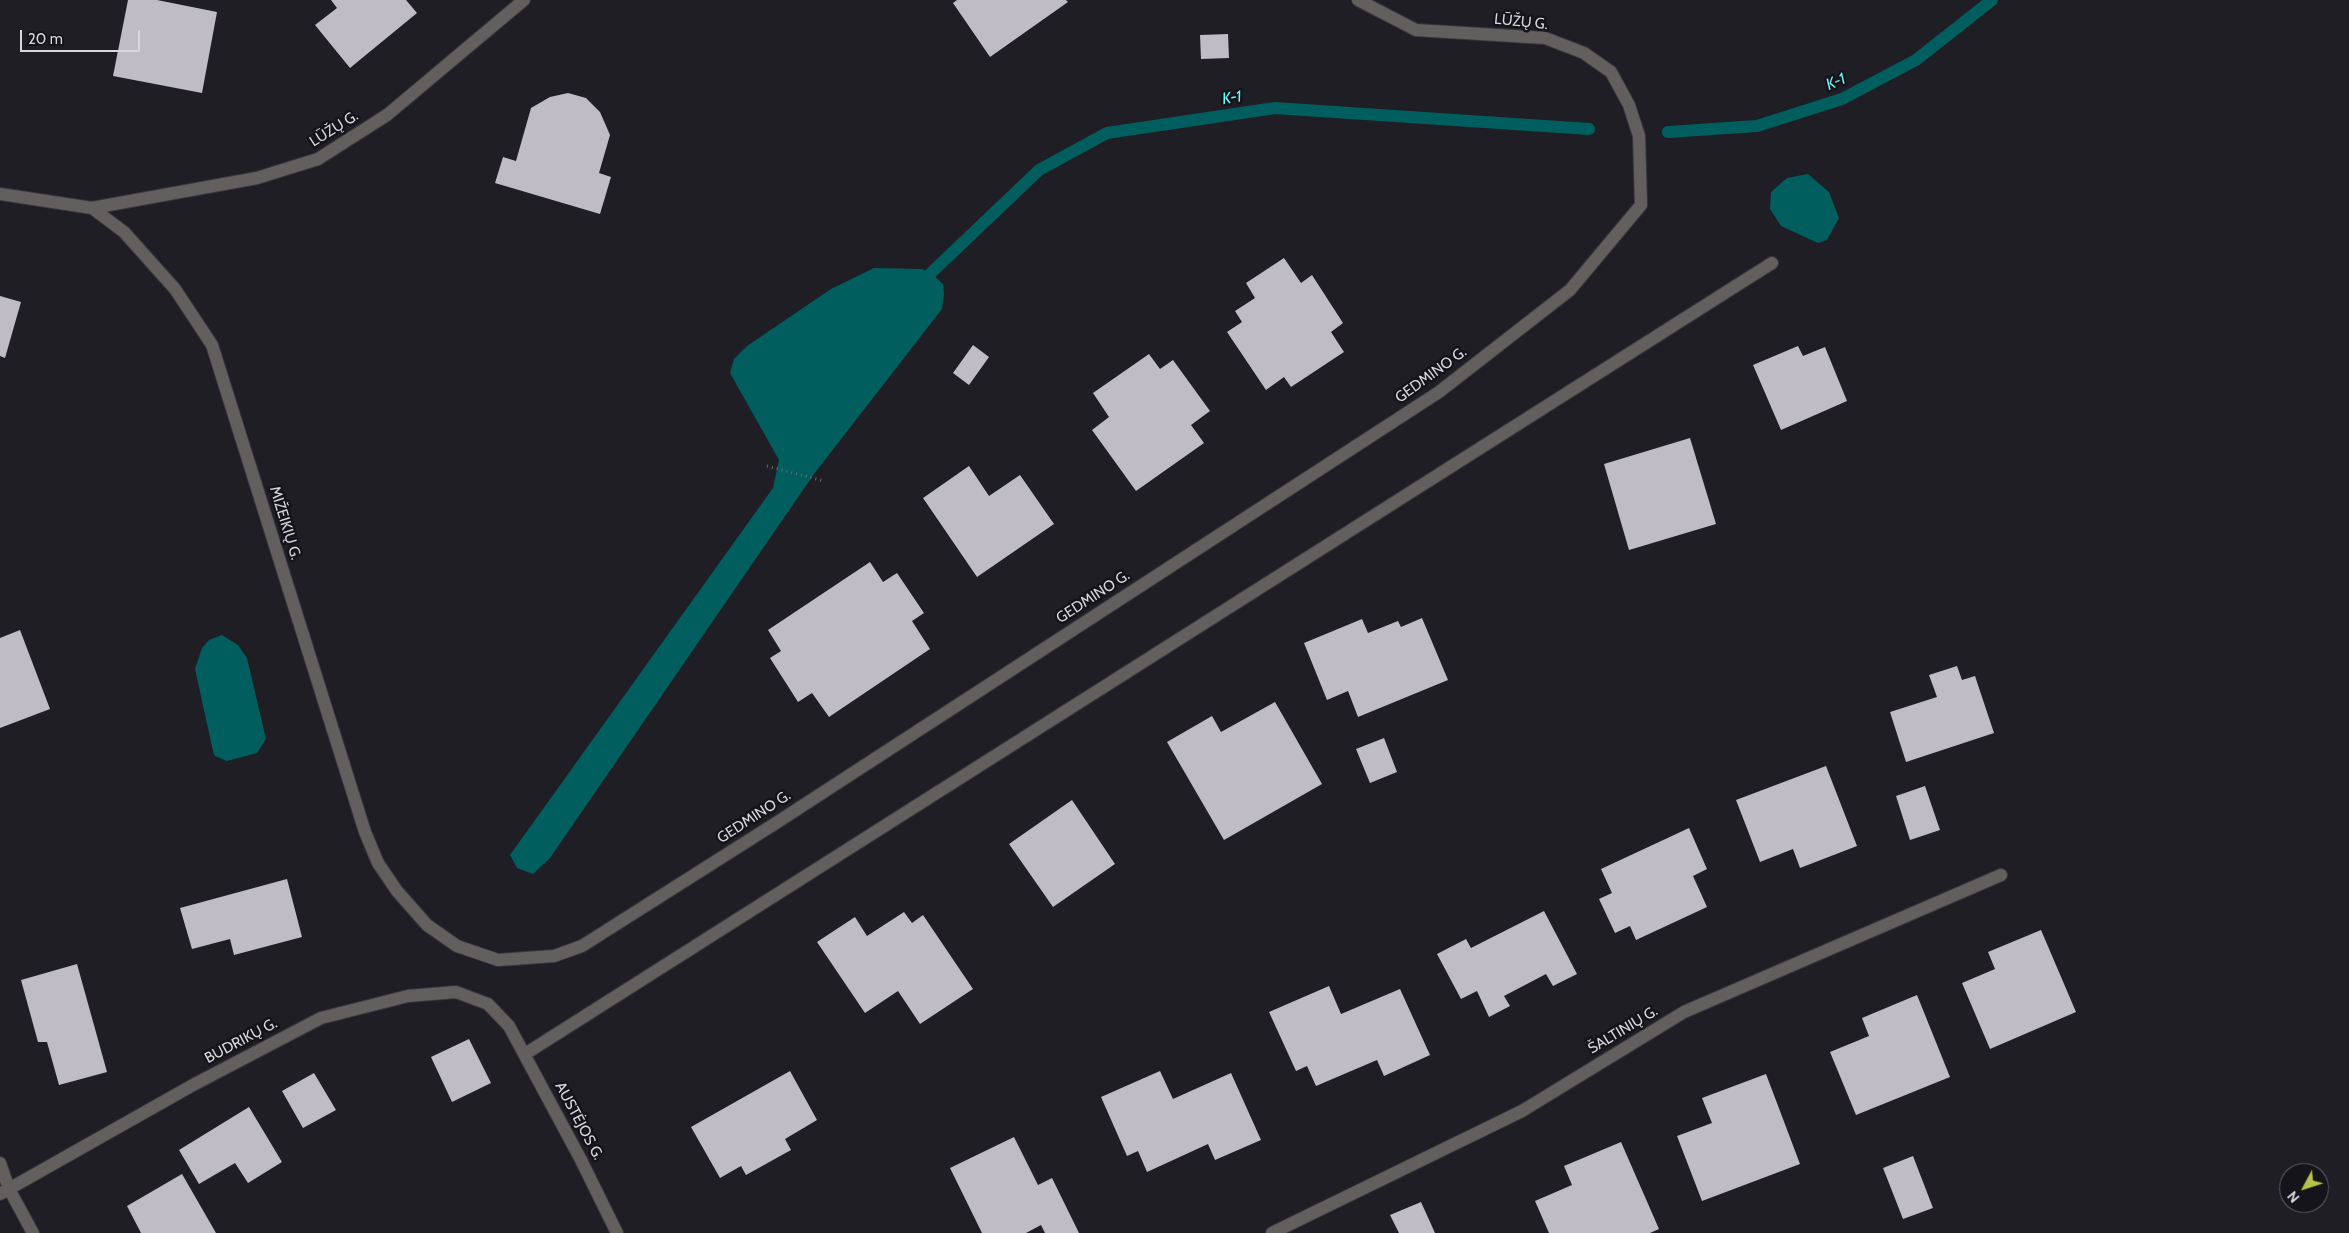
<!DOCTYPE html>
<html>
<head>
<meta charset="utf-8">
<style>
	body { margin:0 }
	#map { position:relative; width:2349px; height:1233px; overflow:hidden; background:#1f1e25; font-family:Cabin,sans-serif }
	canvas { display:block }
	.north { position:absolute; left:2279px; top:1163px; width:50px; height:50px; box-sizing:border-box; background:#16141b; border:1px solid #646268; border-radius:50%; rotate:230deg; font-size:14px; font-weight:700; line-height:20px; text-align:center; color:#d8d7dc }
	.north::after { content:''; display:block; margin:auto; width:18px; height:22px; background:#b5c249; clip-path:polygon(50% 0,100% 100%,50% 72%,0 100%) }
	.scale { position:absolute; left:20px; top:30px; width:120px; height:22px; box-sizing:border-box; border:2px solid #d8d7dc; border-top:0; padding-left:6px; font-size:15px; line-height:18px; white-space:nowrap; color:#d8d7dc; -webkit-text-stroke:4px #16141b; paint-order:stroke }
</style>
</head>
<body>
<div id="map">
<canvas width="2349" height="1233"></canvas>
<div class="north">N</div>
<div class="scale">20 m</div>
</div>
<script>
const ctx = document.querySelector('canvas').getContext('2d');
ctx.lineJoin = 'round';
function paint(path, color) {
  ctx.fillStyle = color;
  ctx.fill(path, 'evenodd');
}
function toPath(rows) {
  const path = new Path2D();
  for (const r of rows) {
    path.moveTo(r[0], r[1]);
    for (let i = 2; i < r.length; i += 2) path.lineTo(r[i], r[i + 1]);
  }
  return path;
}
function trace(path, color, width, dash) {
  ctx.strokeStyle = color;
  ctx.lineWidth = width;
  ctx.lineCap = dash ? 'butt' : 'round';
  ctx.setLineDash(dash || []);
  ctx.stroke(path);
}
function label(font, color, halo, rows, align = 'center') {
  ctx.font = font + ' Cabin,sans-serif';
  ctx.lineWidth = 5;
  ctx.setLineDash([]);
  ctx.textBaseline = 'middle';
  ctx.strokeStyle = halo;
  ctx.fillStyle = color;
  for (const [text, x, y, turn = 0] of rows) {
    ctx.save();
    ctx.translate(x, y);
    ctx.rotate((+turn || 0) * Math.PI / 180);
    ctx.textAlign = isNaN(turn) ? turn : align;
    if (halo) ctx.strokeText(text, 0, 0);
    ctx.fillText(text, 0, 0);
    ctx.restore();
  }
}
paint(toPath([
	[1808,174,1829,192,1839,218,1827,240,1818,243,1781,226,1770,209,1771,192,1787,178],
	[874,268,922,269,931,273,943,284,944,294,942,309,814,474,550,858,533,874,517,868,510,855,773,488,779,460,730,373,734,359,747,346,831,289],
	[222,635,238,645,247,658,266,739,257,753,227,761,215,756,213,751,195,669,202,648,209,640]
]), '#005e5e');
trace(toPath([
	[1668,132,1757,126,1842,99,1916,60,1992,0],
	[931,273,1039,170,1107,133,1275,108,1589,129]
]), '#005e5e', 12);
paint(toPath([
	[128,0,157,0,217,12,202,93,113,76],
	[331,0,406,0,417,13,350,68,315,25,337,8],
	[957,0,1066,0,1068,2,990,57,953,3],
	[1228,34,1229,58,1201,59,1200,35],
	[568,93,586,98,600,112,610,135,599,173,611,177,600,214,495,183,503,157,516,161,531,108,550,97],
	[1284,258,1301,283,1312,275,1343,323,1331,332,1344,352,1291,387,1284,377,1266,390,1227,332,1242,322,1235,311,1255,298,1246,283],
	[0,296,21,302,5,358,0,356],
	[973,345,989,357,969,385,953,373],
	[1798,346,1803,356,1825,347,1847,401,1781,430,1753,365],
	[1149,354,1160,369,1173,360,1210,411,1191,425,1204,443,1136,491,1092,430,1109,417,1093,393],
	[1690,438,1716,524,1629,550,1604,464],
	[969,466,989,496,1020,475,1054,524,977,577,923,498],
	[870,562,883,582,897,573,924,613,912,621,930,649,829,717,812,693,798,702,770,658,781,651,768,630],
	[1422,618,1448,680,1358,717,1348,691,1327,700,1304,643,1362,619,1368,633,1398,621,1401,627],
	[20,630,50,709,0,728,0,638],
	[1957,666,1962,680,1975,676,1994,733,1906,762,1890,712,1937,697,1929,675],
	[1275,702,1322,784,1224,840,1167,742,1212,716,1221,732],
	[1384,738,1397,772,1370,783,1356,749],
	[1826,766,1857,846,1800,868,1793,849,1760,862,1736,800],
	[1925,786,1940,830,1910,840,1896,796],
	[1072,800,1115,864,1053,907,1009,844],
	[1689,828,1707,869,1693,876,1707,907,1636,940,1630,926,1615,933,1599,899,1612,893,1601,869],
	[287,879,302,937,234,955,230,939,192,949,180,908],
	[1544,911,1577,974,1553,986,1546,974,1504,996,1510,1006,1489,1017,1477,991,1461,999,1437,954,1466,939,1471,948],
	[904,912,912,923,923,915,973,989,920,1024,898,991,865,1013,817,942,855,917,867,936],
	[2041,930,2076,1012,1990,1049,1962,983,1995,969,1988,952],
	[77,964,107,1072,59,1085,47,1042,38,1042,21,980],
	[1329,986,1341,1014,1400,989,1430,1055,1384,1076,1377,1060,1316,1086,1307,1066,1296,1071,1269,1012],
	[1917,995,1950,1077,1856,1115,1830,1052,1869,1036,1862,1018],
	[469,1039,491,1083,452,1102,431,1057],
	[790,1071,817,1120,785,1139,791,1150,746,1175,741,1166,720,1178,691,1127],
	[1160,1071,1173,1099,1231,1073,1261,1140,1215,1160,1208,1144,1147,1172,1138,1151,1127,1156,1101,1097],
	[314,1073,336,1110,303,1128,282,1091],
	[1766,1074,1800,1164,1702,1201,1677,1136,1712,1123,1702,1098],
	[249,1107,282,1162,248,1183,235,1163,199,1184,179,1150],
	[1014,1137,1038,1185,1052,1178,1079,1233,1045,1233,1041,1225,1026,1233,982,1233,950,1168],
	[1621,1142,1659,1229,1650,1233,1549,1233,1535,1201,1572,1185,1564,1166],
	[1913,1156,1933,1208,1903,1219,1883,1168],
	[182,1174,216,1233,141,1233,127,1206],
	[1421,1202,1435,1233,1399,1233,1390,1215]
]), '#bfbcc6');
const minor = toPath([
	[0,194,92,208,124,232,175,289,212,345,365,832,378,863,397,891,427,925,457,946,498,960,554,956,582,946,776,823,1439,392,1570,290,1641,205,1639,136,1629,105,1611,72,1584,53,1545,38,1416,30,1358,0],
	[92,208,257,178,318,159,387,115,524,0],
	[525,1054,1772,263],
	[0,1163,9,1189,33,1233],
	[0,1194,193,1085,321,1018,408,996,456,992,488,1004,509,1026,581,1160,617,1233],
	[1272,1233,1522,1111,1684,1012,2001,875]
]);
trace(minor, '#39383f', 14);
trace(toPath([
	[767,466,824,481]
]), '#6d6c72', 3, [1, 4]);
trace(minor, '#635f5e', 12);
label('15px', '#d8d7dc', '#16141b', [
	["LŪŽŲ G.",1521,22,6],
	["LŪŽŲ G.",334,129,-32],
	["GEDMINO G.",1431,375,-36],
	["MIŽEIKIŲ G.",285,523,73],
	["GEDMINO G.",1093,597,-33],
	["GEDMINO G.",754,817,-33],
	["ŠALTINIŲ G.",1623,1030,-31],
	["BUDRIKŲ G.",241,1041,-28],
	["AUSTĖJOS G.",579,1121,62]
]);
label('italic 16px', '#69faf9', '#16141b', [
	["K-1",1836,82,-23],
	["K-1",1232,98,-9]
]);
</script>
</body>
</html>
